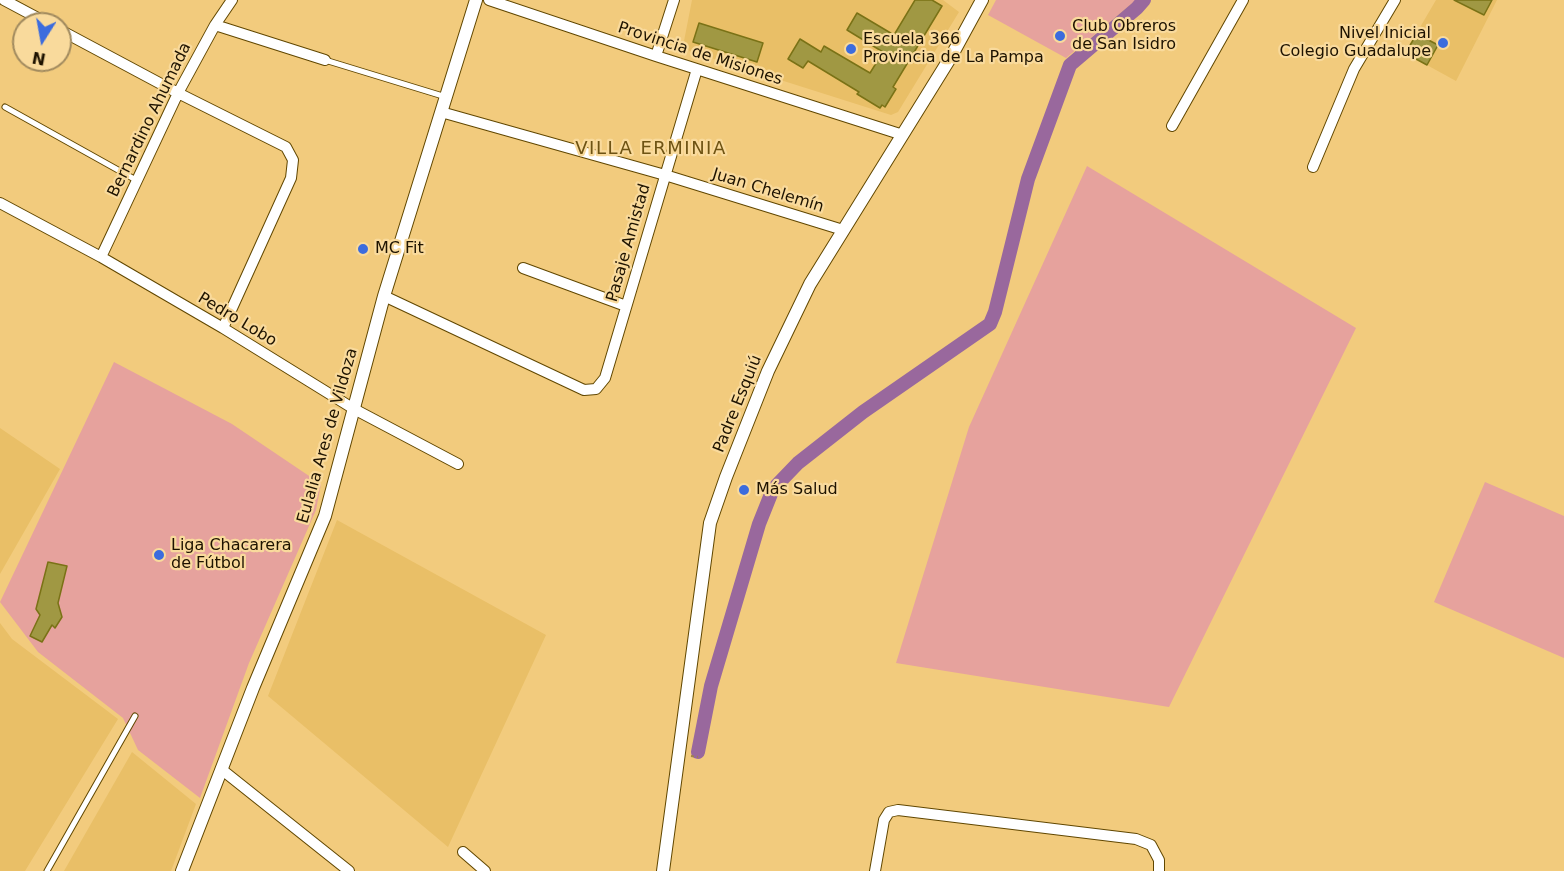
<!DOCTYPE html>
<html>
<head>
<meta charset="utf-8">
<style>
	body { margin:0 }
	#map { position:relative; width:1564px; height:871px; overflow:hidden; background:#f2cb7d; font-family:"DejaVu Sans",sans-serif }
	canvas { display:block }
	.north { position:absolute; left:12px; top:12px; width:60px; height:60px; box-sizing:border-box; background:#f9da9c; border:2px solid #a18a5e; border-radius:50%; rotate:191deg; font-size:16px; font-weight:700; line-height:24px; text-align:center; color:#1e1300 }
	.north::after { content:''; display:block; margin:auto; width:21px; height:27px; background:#3c6cdd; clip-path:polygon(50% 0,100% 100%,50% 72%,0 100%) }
</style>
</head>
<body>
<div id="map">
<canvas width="1564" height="871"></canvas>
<div class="north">N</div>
</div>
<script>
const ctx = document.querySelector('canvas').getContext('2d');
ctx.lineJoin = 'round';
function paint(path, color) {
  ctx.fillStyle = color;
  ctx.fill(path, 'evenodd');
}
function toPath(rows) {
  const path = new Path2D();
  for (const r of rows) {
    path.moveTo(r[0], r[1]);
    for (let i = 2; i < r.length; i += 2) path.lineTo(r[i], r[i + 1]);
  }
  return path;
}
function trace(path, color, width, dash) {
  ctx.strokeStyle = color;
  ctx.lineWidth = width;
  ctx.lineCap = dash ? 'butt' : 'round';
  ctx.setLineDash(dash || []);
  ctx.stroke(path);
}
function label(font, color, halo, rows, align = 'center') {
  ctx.font = font + ' "DejaVu Sans",sans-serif';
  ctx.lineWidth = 4.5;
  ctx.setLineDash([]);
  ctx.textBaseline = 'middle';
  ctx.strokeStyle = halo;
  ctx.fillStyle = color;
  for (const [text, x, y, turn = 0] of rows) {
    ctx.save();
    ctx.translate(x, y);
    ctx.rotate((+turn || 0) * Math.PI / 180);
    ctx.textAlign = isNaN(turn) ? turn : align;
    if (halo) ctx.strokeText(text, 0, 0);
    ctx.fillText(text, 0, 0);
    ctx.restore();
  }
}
paint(toPath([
	[692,0,943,0,959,12,898,112,891,115,689,51,684,41],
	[1436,0,1497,0,1456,81,1405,53],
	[0,428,60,469,0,574],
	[337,520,546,635,448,847,268,696],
	[0,623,12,639,118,719,25,871,0,871],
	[132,752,196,804,171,871,64,871]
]), '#e9bf67');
paint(toPath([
	[996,0,1136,0,1066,58,988,15],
	[1087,166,1356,328,1169,707,896,663,969,427],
	[114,362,232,424,321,484,316,510,249,663,200,798,138,750,123,718,38,652,0,602],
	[1485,482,1564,516,1564,658,1434,602]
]), '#e6a29d');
trace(toPath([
	[698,752,711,686,759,524,773,489,798,463,863,412,990,324,995,312,1028,179,1070,65,1137,8,1144,0]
]), '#99689d', 14);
const building = toPath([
	[915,0,932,0,942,6,893,87,896,89,885,107,882,105,880,108,857,94,859,92,808,61,803,68,788,59,800,39,821,52,824,46,870,73,883,52,847,30,857,13,894,35,915,0],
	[1454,0,1492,0,1484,15,1454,0],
	[699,23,763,43,757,62,693,42,699,23],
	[1417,34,1438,45,1427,65,1405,53,1417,34],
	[48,562,67,566,58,603,62,617,55,628,52,625,42,642,30,636,40,615,36,609,48,562]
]);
paint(building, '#a09843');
trace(building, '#7a7216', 1.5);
const service = toPath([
	[325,60,446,97],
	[5,107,136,180],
	[47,871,135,716]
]);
const minor = toPath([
	[4,0,49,24],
	[489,0,656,56,903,135],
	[215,25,325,60],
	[60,30,178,93,286,147,293,160,291,178,223,328],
	[656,56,674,0],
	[441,112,665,175,843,230],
	[1172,126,1243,0],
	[1313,167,1354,69,1395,0],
	[0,203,101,257,223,328,354,409,458,464],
	[101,257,178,93,215,25,232,0],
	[523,268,626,306],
	[384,296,584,390,596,389,605,378,697,69],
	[221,769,349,871],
	[463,852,485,871],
	[875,871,884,820,889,812,898,810,1136,839,1151,845,1159,860,1159,871]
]);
const tertiary = toPath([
	[182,871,253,688,325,516,384,296,476,0],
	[663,871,710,523,726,477,768,371,810,284,952,55,982,0]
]);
trace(service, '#614700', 7);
trace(minor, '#614700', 12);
trace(tertiary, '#614700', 14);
trace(toPath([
	[691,756,698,757]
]), '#9f834c', 2, [3, 3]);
trace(service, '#fff', 5);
trace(minor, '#fff', 10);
trace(tertiary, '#fff', 12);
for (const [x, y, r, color] of [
	[1060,36,6,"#3c6cdd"],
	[1443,43,6,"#3c6cdd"],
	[851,49,6,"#3c6cdd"],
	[363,249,6,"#3c6cdd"],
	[744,490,6,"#3c6cdd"],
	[159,555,6,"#3c6cdd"]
]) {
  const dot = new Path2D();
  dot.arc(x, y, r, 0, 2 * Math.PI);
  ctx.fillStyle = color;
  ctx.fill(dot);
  trace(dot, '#f9da9c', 2);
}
label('16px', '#1e1300', '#f9da9c', [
	["Club Obreros",1072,27],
	["de San Isidro",1072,45],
	["Nivel Inicial",1431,34,"right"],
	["Colegio Guadalupe",1431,52,"right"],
	["Escuela 366",863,40],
	["Provincia de La Pampa",863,58],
	["MC Fit",375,249],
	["Más Salud",756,490],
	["Liga Chacarera",171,546],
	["de Fútbol",171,564]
], 'left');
label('16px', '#1e1300', '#f9da9c', [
	["Provincia de Misiones",700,54,18],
	["Bernardino Ahumada",150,120,-64],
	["Juan Chelemín",768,191,17],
	["Pasaje Amistad",629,243,-74],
	["Pedro Lobo",237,320,31],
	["Padre Esquiú",738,404,-68],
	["Eulalia Ares de Vildoza",328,436,-74]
]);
ctx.letterSpacing = '1.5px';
label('18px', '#6e5313', '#f9da9c', [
	["VILLA ERMINIA",651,149]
]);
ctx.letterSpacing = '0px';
</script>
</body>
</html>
